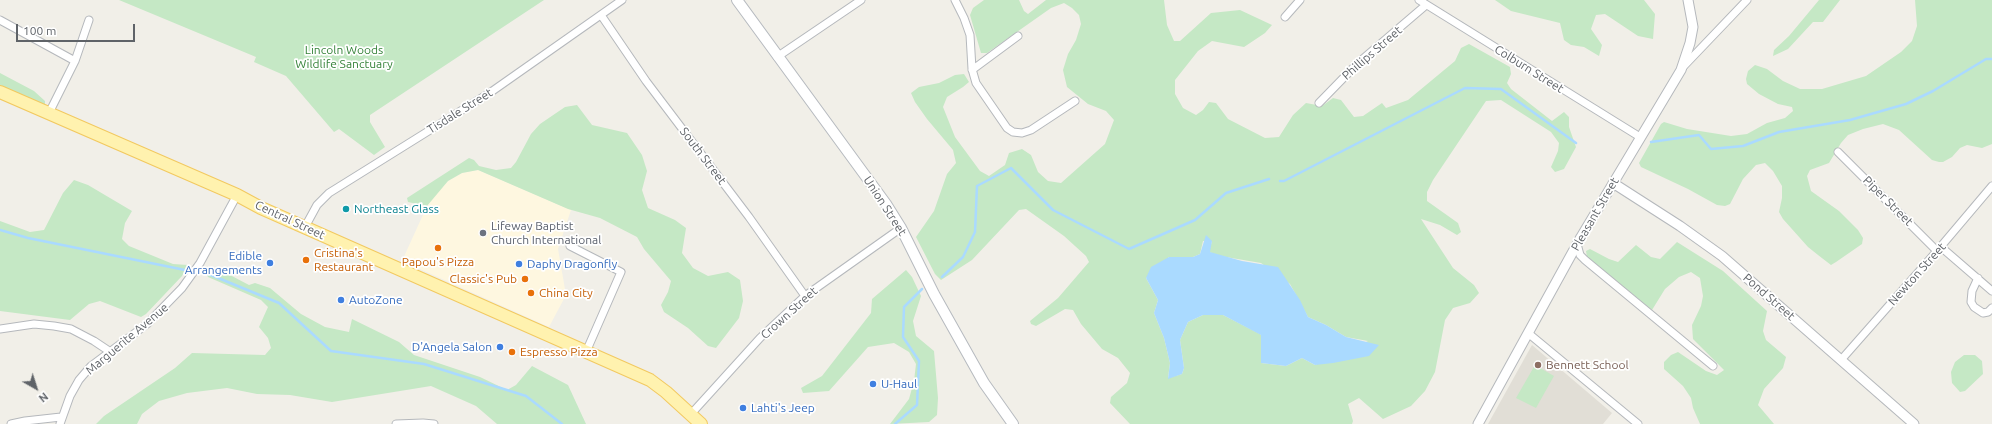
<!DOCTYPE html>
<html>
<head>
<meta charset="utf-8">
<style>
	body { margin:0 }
	#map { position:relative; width:1992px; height:424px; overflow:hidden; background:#f1efe8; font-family:Ubuntu,sans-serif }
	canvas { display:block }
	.north { position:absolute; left:16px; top:368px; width:40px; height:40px; -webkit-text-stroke:3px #fff; paint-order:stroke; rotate:141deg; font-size:11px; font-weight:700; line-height:16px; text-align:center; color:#5f6368 }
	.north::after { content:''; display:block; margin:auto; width:14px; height:18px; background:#5f6368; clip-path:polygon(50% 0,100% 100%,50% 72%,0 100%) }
	.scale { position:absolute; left:16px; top:24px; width:119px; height:18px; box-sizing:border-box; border:2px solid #5f6368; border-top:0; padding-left:5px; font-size:12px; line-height:14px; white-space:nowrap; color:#5f6368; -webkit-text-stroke:3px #fff; paint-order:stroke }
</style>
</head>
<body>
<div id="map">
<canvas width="1992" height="424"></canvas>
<div class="north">N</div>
<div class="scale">100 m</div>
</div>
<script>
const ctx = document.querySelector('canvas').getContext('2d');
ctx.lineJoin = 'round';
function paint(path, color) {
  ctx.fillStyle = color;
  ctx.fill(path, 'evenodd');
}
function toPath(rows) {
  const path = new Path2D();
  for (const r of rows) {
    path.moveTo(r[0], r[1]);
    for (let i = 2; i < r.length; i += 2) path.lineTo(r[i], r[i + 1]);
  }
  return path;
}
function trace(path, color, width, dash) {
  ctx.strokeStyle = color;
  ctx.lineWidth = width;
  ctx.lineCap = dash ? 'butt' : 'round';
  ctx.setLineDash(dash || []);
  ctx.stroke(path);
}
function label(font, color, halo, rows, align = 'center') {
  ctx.font = font + ' Ubuntu,sans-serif';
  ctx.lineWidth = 3.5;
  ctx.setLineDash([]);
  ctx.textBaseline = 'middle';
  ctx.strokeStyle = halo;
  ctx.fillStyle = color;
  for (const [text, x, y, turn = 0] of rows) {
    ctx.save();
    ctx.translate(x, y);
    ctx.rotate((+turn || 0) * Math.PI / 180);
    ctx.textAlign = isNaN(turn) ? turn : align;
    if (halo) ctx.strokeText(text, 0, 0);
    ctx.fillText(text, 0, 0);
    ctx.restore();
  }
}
paint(toPath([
	[478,170,571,210,558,249,566,295,549,327,402,261,427,206,434,196,448,181,462,173]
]), '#fef7e0');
paint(toPath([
	[1532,345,1612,413,1603,424,1488,424]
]), '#e1ded6');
paint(toPath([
	[119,0,544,0,370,115,370,122,385,147,374,155,339,129,334,132,286,76,254,62,256,57],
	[984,0,1019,0,1024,11,1028,14,1046,0,1164,0,1167,25,1174,41,1180,41,1211,13,1240,10,1272,25,1265,33,1244,47,1212,41,1198,51,1175,80,1175,94,1183,108,1196,115,1203,110,1209,102,1216,103,1228,119,1265,138,1279,137,1293,115,1306,103,1322,106,1333,98,1341,100,1354,117,1363,116,1382,103,1386,108,1408,100,1455,61,1461,48,1469,44,1510,67,1511,74,1507,83,1511,89,1552,121,1564,112,1569,117,1569,127,1576,147,1564,169,1555,172,1551,167,1558,151,1559,143,1551,132,1501,100,1486,101,1433,180,1427,192,1427,201,1458,223,1461,232,1457,235,1440,225,1421,219,1453,268,1474,285,1479,293,1470,303,1453,308,1445,320,1435,372,1425,391,1411,406,1383,419,1359,398,1348,404,1353,421,1352,424,1130,424,1110,403,1111,397,1127,383,1130,373,1118,358,1102,349,1081,324,1073,310,1065,309,1036,326,1031,324,1030,321,1058,298,1089,262,1086,256,1064,236,1026,209,1019,210,972,260,941,280,935,274,916,237,934,211,947,174,956,163,953,150,927,119,915,102,911,93,919,87,939,83,955,75,964,74,969,82,963,87,947,97,943,107,955,137,980,171,989,176,1005,165,1009,153,1022,149,1031,155,1038,172,1048,181,1061,183,1105,144,1114,120,1106,111,1088,104,1067,87,1063,70,1068,54,1076,40,1081,24,1079,15,1072,8,1064,3,1051,8,987,53,981,53,970,15,973,8],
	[1203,241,1212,241,1209,252,1220,256,1261,263,1290,284,1308,317,1326,325,1346,337,1368,341,1315,365,1302,358,1286,366,1261,363,1262,335,1223,315,1203,315,1188,322,1180,340,1184,368,1182,374,1168,378,1170,363,1164,338,1154,313,1158,300,1146,278,1169,257,1193,257,1200,254],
	[1495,0,1644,0,1655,14,1653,39,1638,36,1605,14,1596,15,1591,29,1602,45,1599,56,1584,47,1571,45,1564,40,1560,23,1511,11],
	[1819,0,1840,0,1823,22,1813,22,1788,49,1773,56,1774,50,1789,36],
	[1915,0,1992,0,1992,144,1982,148,1967,145,1960,148,1952,157,1943,162,1939,162,1932,160,1899,130,1883,124,1863,129,1848,135,1841,143,1829,163,1810,170,1807,176,1811,191,1839,211,1858,230,1863,238,1862,244,1836,262,1831,265,1818,255,1808,247,1783,219,1779,212,1782,198,1782,186,1773,171,1765,163,1756,165,1743,179,1730,204,1725,206,1717,205,1688,189,1641,167,1639,163,1661,124,1664,122,1687,129,1731,136,1747,134,1767,123,1785,118,1793,111,1792,107,1778,104,1759,94,1747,84,1746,79,1748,71,1755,65,1767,69,1783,81,1800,89,1822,89,1866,76,1901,52,1912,41,1917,26],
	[0,73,34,91,45,101,45,104,42,106,0,85],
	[577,105,592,125,627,133,642,155,647,171,642,190,648,208,675,220,686,228,682,253,693,268,708,276,728,272,740,280,743,301,739,318,716,348,708,346,688,328,664,312,661,305,668,292,671,281,644,249,637,237,600,218,568,209,478,170,462,173,448,181,427,206,408,202,407,198,469,158,474,160,479,166,496,170,511,168,516,162,531,134,540,124,565,107],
	[74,180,88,185,132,211,125,223,122,239,129,246,173,264,188,265,182,276,146,314,141,317,100,301,89,304,70,320,0,311,0,221,30,232,44,230,63,193],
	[1677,242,1723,271,1767,311,1763,331,1766,340,1786,357,1783,368,1764,389,1758,405,1774,424,1700,424,1693,408,1691,398,1683,386,1664,369,1664,362,1671,355,1678,352,1706,371,1717,375,1724,370,1693,339,1692,325,1701,306,1703,296,1700,278,1691,272,1679,277,1665,289,1652,310,1596,264,1587,257,1586,251,1590,249,1609,259,1618,262,1636,245,1651,257,1660,259],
	[906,270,912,277,921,296,913,321,916,336,934,351,938,398,937,415,929,422,890,424,909,399,914,381,916,364,909,352,894,343,868,347,829,391,803,393,801,388,822,376,871,313,872,299],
	[214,271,228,274,249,285,255,283,270,288,301,314,325,327,349,332,352,319,399,342,414,355,480,377,507,390,516,385,532,366,568,385,586,424,497,424,476,406,431,386,332,402,290,395,257,394,227,388,187,393,159,401,142,414,137,424,96,424,104,416,175,368,192,353,265,355,271,348,268,338,259,327,268,307,261,300,208,277,206,273],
	[1964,355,1975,355,1982,361,1983,374,1965,391,1960,392,1952,383,1951,372,1955,362],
	[1535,365,1554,376,1536,408,1516,398]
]), '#c5e8c5');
paint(toPath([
	[1206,235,1212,241,1210,252,1242,261,1278,267,1300,300,1308,317,1326,325,1346,337,1379,345,1369,356,1333,363,1315,365,1302,358,1286,366,1261,363,1261,335,1223,315,1203,315,1188,322,1180,340,1184,368,1182,374,1168,379,1170,363,1164,338,1154,313,1158,300,1146,278,1151,267,1169,257,1193,257,1200,254]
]), '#aadaff');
trace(toPath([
	[1651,142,1699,135,1711,149,1743,146,1779,132,1850,120,1906,104,1933,91,1986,59,1992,59],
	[1280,181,1284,181,1465,88,1501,89,1576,143],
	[0,230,28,238,185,270],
	[206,273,279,303,331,351,424,364,526,396,562,424],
	[942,277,963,257,975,232,977,186,1011,168,1053,210,1129,249,1195,220,1226,193,1269,179],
	[895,424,917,405,919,361,903,337,904,307,922,289]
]), '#aadaff', 2.5);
const minor = toPath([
	[955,0,964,18,970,35,972,69,976,83,1007,128,1013,132,1022,133,1031,130,1075,101],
	[1419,0,1640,137],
	[601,15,646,81,749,217,805,296],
	[1285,17,1300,0],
	[0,20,75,61],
	[777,57,861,0],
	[1682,68,1747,0],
	[972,70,1018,36],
	[1319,103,1357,64,1426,5],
	[49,113,75,61,89,20],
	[1838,152,1937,251],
	[305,227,317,205,329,193,491,92,622,0],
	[1577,244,1580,255,1585,260,1713,366],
	[570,246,621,272,586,352],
	[1941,247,1992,291],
	[1978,278,1972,291,1971,302,1974,307,1983,313,1988,312,1992,308],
	[0,329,34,324,54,326,71,329,94,341,109,351],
	[1528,333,1638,424],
	[1841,360,1937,251,1992,186],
	[691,414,760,338,805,296,901,228],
	[11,424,25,421,61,417],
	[60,424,70,396,79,380,91,366,147,324,182,288,200,263,237,195],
	[396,424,423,423,434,424]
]);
const tertiary = toPath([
	[1613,183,1680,226,1722,256,1914,424],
	[1478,424,1581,237,1681,70,1690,43,1693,27,1688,0]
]);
const secondary = toPath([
	[737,0,886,204,901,228,934,294,984,383,1013,424]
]);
const primary = toPath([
	[0,92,237,195,261,208,650,380,666,392,701,424]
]);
trace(minor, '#b5b8bc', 9);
trace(tertiary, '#b5b8bc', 11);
trace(secondary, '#b6babf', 12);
trace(primary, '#f2c960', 14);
trace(minor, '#fff', 7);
trace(tertiary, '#fff', 9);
trace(secondary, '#fff', 10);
trace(primary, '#fff2af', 12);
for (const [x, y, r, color] of [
	[346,209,4,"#0f9aa8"],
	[483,233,4,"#6b7280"],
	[438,248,4,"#e8710a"],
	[306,260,4,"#e8710a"],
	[270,263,4,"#3f7fe0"],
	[519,264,4,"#3f7fe0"],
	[525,279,4,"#e8710a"],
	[531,293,4,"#e8710a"],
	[341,300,4,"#3f7fe0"],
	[500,347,4,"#3f7fe0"],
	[512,352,4,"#e8710a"],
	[1538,365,4,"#8d6e63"],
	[873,384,4,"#3f7fe0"],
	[743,408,4,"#3f7fe0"]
]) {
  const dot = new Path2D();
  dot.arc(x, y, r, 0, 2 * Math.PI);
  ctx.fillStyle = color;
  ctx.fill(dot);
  trace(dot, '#fff', 1.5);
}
label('12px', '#348238', '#fff', [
	["Lincoln Woods",344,50],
	["Wildlife Sanctuary",344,64]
]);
label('12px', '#5f6368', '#fff', [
	["Phillips Street",1372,53,-41],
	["Colburn Street",1529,69,32],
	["Tisdale Street",460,111,-32],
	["South Street",703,156,53],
	["Piper Street",1888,201,45],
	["Union Street",885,206,57],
	["Pleasant Street",1595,214,-60],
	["Central Street",290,220,25],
	["Newton Street",1917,274,-48],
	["Pond Street",1769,297,41],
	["Crown Street",789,313,-42],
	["Marguerite Avenue",127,339,-40]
]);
label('12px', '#0d838f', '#fff', [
	["Northeast Glass",354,209]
], 'left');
label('12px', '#5b616d', '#fff', [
	["Lifeway Baptist",491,226],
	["Church International",491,240]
], 'left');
label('12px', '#c56008', '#fff', [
	["Cristina's",314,253],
	["Restaurant",314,267],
	["Papou's Pizza",438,262,"center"],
	["Classic's Pub",517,279,"right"],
	["China City",539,293],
	["Espresso Pizza",520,352]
], 'left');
label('12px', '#366cbe', '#fff', [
	["Edible",262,256,"right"],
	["Arrangements",262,270,"right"],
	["Daphy Dragonfly",527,264],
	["AutoZone",349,300],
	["D'Angela Salon",492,347,"right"],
	["U-Haul",881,384],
	["Lahti's Jeep",751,408]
], 'left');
label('12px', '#785e54', '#fff', [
	["Bennett School",1546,365]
], 'left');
</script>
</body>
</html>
